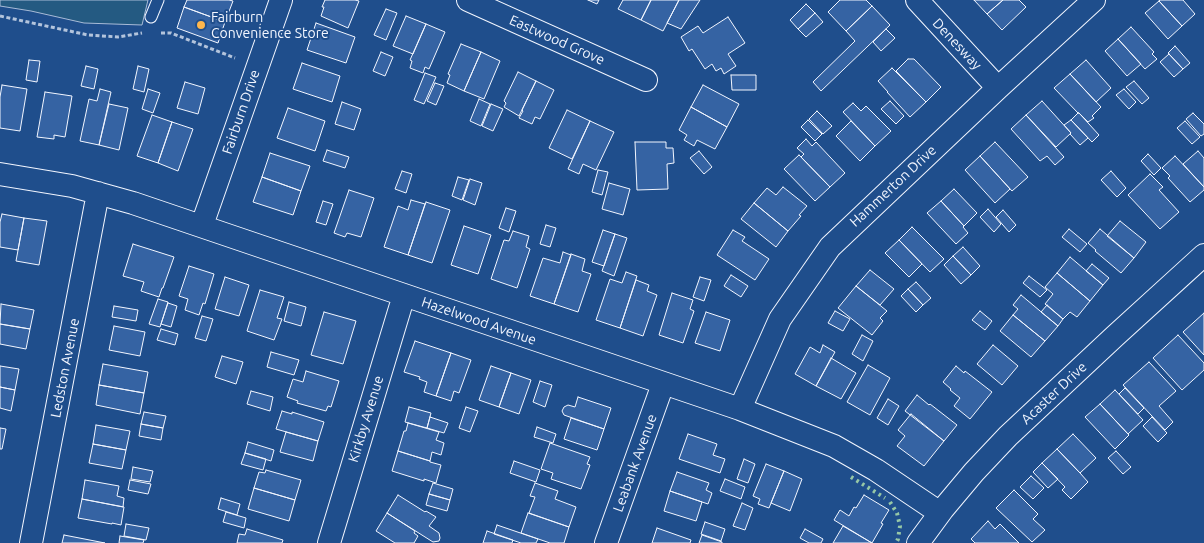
<!DOCTYPE html>
<html>
<head>
<meta charset="utf-8">
<style>
	body { margin:0 }
	canvas { display:block; background:#1f4e8c }
</style>
</head>
<body>
<canvas width="1204" height="543"></canvas>
<script>
const ctx = document.querySelector('canvas').getContext('2d');
ctx.lineJoin = 'round';
function paint(path, color) {
  ctx.fillStyle = color;
  ctx.fill(path, 'evenodd');
}
function toPath(rows) {
  const path = new Path2D();
  for (const r of rows) {
    path.moveTo(r[0], r[1]);
    for (let i = 2; i < r.length; i += 2) path.lineTo(r[i], r[i + 1]);
  }
  return path;
}
function trace(path, color, width, dash) {
  ctx.strokeStyle = color;
  ctx.lineWidth = width;
  ctx.lineCap = dash ? 'butt' : 'round';
  ctx.setLineDash(dash || []);
  ctx.stroke(path);
}
function label(font, color, halo, rows, align = 'center') {
  ctx.font = font + ' Ubuntu,sans-serif';
  ctx.lineWidth = 4;
  ctx.setLineDash([]);
  ctx.textBaseline = 'middle';
  ctx.strokeStyle = halo;
  ctx.fillStyle = color;
  for (const [text, x, y, turn = 0] of rows) {
    ctx.save();
    ctx.translate(x, y);
    ctx.rotate((+turn || 0) * Math.PI / 180);
    ctx.textAlign = isNaN(turn) ? turn : align;
    if (halo) ctx.strokeText(text, 0, 0);
    ctx.fillText(text, 0, 0);
    ctx.restore();
  }
}
const green = toPath([
	[0,0,148,0,142,25,84,23,31,11,0,6,0,0]
]);
paint(green, '#245a82');
trace(green, '#a8bbd7', 1);
const building = toPath([
	[187,0,229,0,233,1,225,22,184,7,187,0],
	[325,0,355,0,359,1,348,28,321,16,324,7,322,7,325,0],
	[588,0,599,0,597,4,588,0],
	[623,0,651,0,641,20,618,9,623,0],
	[651,0,679,0,663,31,641,20,651,0],
	[679,0,700,0,681,29,667,23,679,0],
	[840,0,866,0,872,6,846,31,828,12,840,0],
	[974,0,1003,0,987,14,974,0],
	[1003,0,1019,0,1026,7,1002,30,987,14,1003,0],
	[1160,0,1183,0,1195,14,1182,26,1159,1,1160,0],
	[1159,1,1182,26,1168,39,1145,13,1159,1],
	[806,4,815,13,798,29,790,20,806,4],
	[872,6,890,25,821,91,813,82,855,41,846,31,872,6],
	[184,7,225,22,218,43,177,28,184,7],
	[386,9,397,13,386,40,374,35,386,9],
	[815,13,823,22,806,37,798,29,815,13],
	[406,16,426,24,413,54,393,46,406,16],
	[728,17,745,43,728,54,736,66,724,74,721,68,716,71,712,64,705,69,692,49,689,51,681,37,698,26,703,33,728,17],
	[316,23,355,37,346,63,307,50,316,23],
	[426,24,445,32,429,69,425,67,423,73,410,68,412,61,410,60,426,24],
	[1131,27,1154,52,1152,54,1157,59,1145,69,1118,39,1131,27],
	[886,29,895,38,881,51,873,42,886,29],
	[1118,39,1141,64,1127,76,1105,51,1118,39],
	[461,44,481,52,464,91,447,83,450,75,448,74,461,44],
	[1175,46,1190,63,1183,69,1168,53,1175,46],
	[381,52,393,57,385,76,373,71,381,52],
	[481,52,500,61,484,99,464,91,481,52],
	[1169,54,1183,69,1174,77,1160,62,1169,54],
	[908,59,914,59,941,87,926,102,896,71,908,59],
	[29,60,40,61,37,82,26,80,29,60],
	[1086,60,1111,88,1096,102,1070,74,1086,60],
	[302,63,340,76,332,102,293,89,302,63],
	[86,66,98,69,94,89,81,86,86,66],
	[138,66,149,69,144,92,133,89,138,66],
	[892,68,926,102,910,117,887,92,888,92,878,81,892,68],
	[518,72,536,81,519,116,504,107,506,103,504,101,518,72],
	[425,73,436,77,424,104,414,100,425,73],
	[1070,74,1101,107,1092,116,1094,118,1088,122,1079,113,1078,113,1054,88,1070,74],
	[731,75,756,75,756,90,732,90,731,75],
	[536,81,554,90,540,119,535,117,532,124,519,118,523,111,522,110,536,81],
	[1134,81,1149,98,1142,104,1126,87,1134,81],
	[185,82,205,88,198,114,177,108,185,82],
	[435,83,444,86,436,105,427,101,435,83],
	[2,85,27,89,20,131,0,128,0,97,2,85],
	[703,85,739,104,727,127,691,107,703,85],
	[100,89,111,92,99,145,80,141,89,99,97,101,100,89],
	[148,89,160,93,153,113,142,109,148,89],
	[1124,89,1136,102,1129,109,1116,95,1124,89],
	[45,92,72,96,65,137,54,135,54,139,37,137,45,92],
	[479,99,490,104,481,126,470,121,479,99],
	[890,101,904,116,896,124,881,109,890,101],
	[1042,101,1071,133,1056,147,1026,115,1042,101],
	[342,102,361,109,354,130,335,124,342,102],
	[853,103,861,111,866,106,891,131,875,146,843,112,853,103],
	[109,104,128,108,119,150,99,145,109,104],
	[491,104,503,109,493,131,482,126,491,104],
	[691,107,727,127,715,149,697,140,694,146,684,140,687,135,679,130,691,107],
	[288,108,325,121,315,151,277,138,288,108],
	[567,110,590,121,572,159,549,148,567,110],
	[817,111,832,126,823,134,809,119,817,111],
	[1078,113,1079,113,1099,135,1092,142,1071,120,1078,113],
	[1193,113,1204,124,1204,134,1201,136,1186,119,1193,113],
	[152,115,172,122,158,163,137,156,152,115],
	[1026,115,1064,157,1055,165,1047,156,1040,161,1011,129,1026,115],
	[808,120,822,134,815,141,801,127,808,120],
	[1071,120,1088,138,1080,145,1070,134,1071,133,1064,125,1071,120],
	[590,121,614,132,596,170,583,164,579,174,568,169,590,121],
	[851,121,875,146,860,161,836,136,851,121],
	[1185,121,1200,137,1192,144,1177,128,1185,121],
	[172,122,193,129,178,171,158,163,172,122],
	[806,139,812,146,816,142,845,173,830,187,801,157,804,154,797,148,806,139],
	[635,142,666,142,666,148,673,148,674,163,667,164,668,189,637,190,635,142],
	[995,142,1028,177,1012,191,980,156,995,142],
	[327,150,349,157,345,168,323,161,327,150],
	[699,151,712,167,704,174,690,158,699,151],
	[1198,151,1204,158,1204,187,1183,164,1198,151],
	[270,153,310,166,301,191,262,177,270,153],
	[1148,154,1161,168,1154,175,1141,161,1148,154],
	[799,155,830,187,815,201,784,169,799,155],
	[980,156,1010,189,995,203,965,170,980,156],
	[1175,156,1204,187,1204,190,1190,202,1168,178,1170,176,1162,168,1175,156],
	[598,170,608,172,602,195,592,192,598,170],
	[402,171,412,174,406,193,395,189,402,171],
	[1111,171,1126,188,1117,197,1101,180,1111,171],
	[1150,174,1163,187,1159,190,1179,212,1160,229,1128,195,1150,174],
	[262,177,301,191,293,215,253,202,262,177],
	[458,177,469,180,462,200,452,196,458,177],
	[470,179,482,183,475,205,463,200,470,179],
	[609,183,630,189,623,215,602,209,609,183],
	[783,187,807,206,799,215,801,216,788,231,754,203,767,188,776,195,783,187],
	[954,189,977,213,964,226,941,201,954,189],
	[349,190,374,198,361,237,347,233,345,237,334,233,349,190],
	[411,200,425,204,408,255,384,247,398,206,408,210,411,200],
	[323,201,333,204,326,225,316,222,323,201],
	[941,201,964,226,963,227,968,233,956,244,927,213,941,201],
	[426,202,450,210,432,263,408,255,426,202],
	[754,203,788,231,776,247,741,219,754,203],
	[506,208,516,211,509,232,499,228,506,208],
	[988,209,1001,224,994,232,980,217,988,209],
	[1003,210,1016,225,1009,232,996,217,1003,210],
	[2,214,24,218,18,250,0,247,0,222,2,214],
	[24,218,47,221,39,265,16,261,24,218],
	[1120,221,1146,242,1134,258,1107,236,1120,221],
	[546,225,556,228,550,247,540,244,546,225],
	[464,226,491,235,478,274,451,265,464,226],
	[912,227,944,259,930,272,899,240,912,227],
	[1069,229,1087,244,1080,252,1062,237,1069,229],
	[1100,229,1134,258,1121,273,1095,251,1096,250,1088,243,1100,229],
	[603,230,615,234,604,266,592,262,603,230],
	[733,230,745,237,742,241,769,259,755,280,717,255,733,230],
	[513,231,529,236,526,247,530,249,517,288,491,279,504,240,509,241,513,231],
	[615,234,627,238,614,276,602,271,615,234],
	[899,240,922,264,909,277,885,253,899,240],
	[133,244,174,257,163,288,162,288,159,297,141,291,144,282,123,276,133,244],
	[963,247,980,266,971,275,953,256,963,247],
	[563,252,571,255,554,304,530,296,543,258,560,263,563,252],
	[571,254,585,259,582,271,591,274,578,312,554,304,571,254],
	[953,256,971,275,961,284,944,265,953,256],
	[1070,257,1103,285,1090,301,1057,273,1070,257],
	[1092,264,1109,278,1103,285,1086,271,1092,264],
	[189,266,214,274,205,304,203,303,199,315,185,310,188,299,179,296,189,266],
	[870,270,894,289,880,305,856,286,870,270],
	[626,272,637,276,620,328,596,320,610,279,622,283,626,272],
	[1057,273,1090,301,1077,317,1070,312,1063,319,1045,304,1053,294,1045,287,1057,273],
	[731,275,748,286,741,297,724,286,731,275],
	[1029,276,1047,290,1040,297,1023,283,1029,276],
	[225,277,249,285,239,316,215,309,225,277],
	[700,277,711,280,704,301,693,297,700,277],
	[636,280,649,285,647,291,657,295,643,336,620,328,636,280],
	[916,282,931,298,923,305,908,289,916,282],
	[856,286,887,311,880,318,883,321,872,335,838,308,856,286],
	[908,289,923,305,916,312,901,296,908,289],
	[260,290,284,297,277,318,282,319,274,340,247,331,260,290],
	[672,293,693,300,690,309,694,311,683,343,659,335,672,293],
	[1021,295,1058,326,1045,341,1013,315,1018,309,1013,305,1021,295],
	[158,299,168,302,160,327,149,324,158,299],
	[289,302,306,307,301,326,284,321,289,302],
	[168,303,177,306,171,327,161,324,168,303],
	[1,304,34,310,30,329,0,324,1,304],
	[1047,305,1063,319,1058,326,1041,312,1047,305],
	[114,306,138,310,136,321,112,317,114,306],
	[835,311,850,319,843,331,828,323,835,311],
	[980,311,992,321,985,330,972,320,980,311],
	[324,312,356,321,343,364,311,355,324,312],
	[706,312,730,320,720,351,695,343,706,312],
	[1204,313,1204,355,1183,332,1204,313],
	[1013,315,1045,341,1031,357,1000,331,1013,315],
	[202,316,213,319,206,341,195,338,202,316],
	[0,324,30,329,26,349,0,344,0,324],
	[114,326,145,332,140,356,109,350,114,326],
	[161,329,178,334,175,345,157,340,161,329],
	[862,335,873,341,863,361,852,354,862,335],
	[1178,335,1204,363,1204,370,1182,390,1153,358,1178,335],
	[415,341,451,353,436,396,424,392,427,382,419,379,420,377,404,372,415,341],
	[823,345,835,352,816,386,795,374,810,347,820,353,823,345],
	[993,345,1018,366,1002,385,977,364,993,345],
	[271,352,299,360,294,375,267,367,271,352],
	[451,353,471,360,459,393,454,391,451,401,436,396,451,353],
	[222,356,243,362,236,384,215,377,222,356],
	[831,358,856,373,841,399,816,386,831,358],
	[1149,362,1176,391,1159,406,1173,422,1165,430,1123,385,1149,362],
	[103,364,148,372,144,393,99,385,103,364],
	[868,365,890,378,870,415,847,402,868,365],
	[0,366,19,369,15,390,0,387,0,366],
	[491,366,511,373,499,407,479,400,491,366],
	[956,366,964,373,965,371,992,392,970,419,954,406,960,398,950,390,951,389,943,382,956,366],
	[306,371,339,381,331,407,328,406,326,411,297,403,298,401,287,397,293,379,303,382,306,371],
	[511,373,531,380,519,414,499,407,511,373],
	[540,381,552,385,545,407,533,402,540,381],
	[99,385,144,393,140,414,96,405,99,385],
	[0,387,15,390,11,411,0,408,0,387],
	[1125,388,1144,408,1138,414,1119,394,1125,388],
	[1115,390,1143,420,1128,434,1100,404,1115,390],
	[251,391,273,397,270,411,247,404,251,391],
	[917,395,929,405,930,404,957,425,944,441,905,411,917,395],
	[578,397,611,408,604,429,564,415,562,411,564,407,568,405,575,407,578,397],
	[888,399,899,406,888,425,877,418,888,399],
	[1100,404,1129,435,1115,449,1085,417,1100,404],
	[409,407,431,413,427,428,405,422,409,407],
	[466,407,478,411,470,432,459,428,466,407],
	[282,411,292,414,292,412,324,422,318,441,276,429,282,411],
	[144,412,166,416,163,428,141,424,144,412],
	[911,414,944,441,924,466,897,446,905,436,898,430,911,414],
	[430,417,448,423,444,433,427,428,430,417],
	[1152,417,1167,433,1158,442,1143,426,1152,417],
	[571,418,604,429,597,450,564,439,571,418],
	[408,423,439,432,436,440,444,443,441,455,432,452,430,461,398,451,404,431,406,431,408,423],
	[141,424,163,428,161,440,139,436,141,424],
	[96,425,130,431,126,450,93,444,96,425],
	[537,427,556,434,553,443,534,437,537,427],
	[0,428,6,429,2,449,0,449,0,428],
	[286,432,318,441,313,461,280,452,286,432],
	[688,434,717,444,713,455,725,459,720,473,679,459,688,434],
	[1073,434,1096,458,1080,473,1057,449,1073,434],
	[248,442,274,450,271,461,245,453,248,442],
	[550,443,590,457,587,464,590,465,581,489,551,479,553,473,541,469,550,443],
	[93,444,126,450,122,469,89,463,93,444],
	[1057,449,1080,473,1088,482,1071,499,1062,490,1065,487,1042,463,1057,449],
	[398,451,430,461,430,462,441,465,436,483,424,479,424,481,392,471,398,451],
	[1116,451,1131,467,1123,474,1108,458,1116,451],
	[245,453,266,459,263,470,241,464,245,453],
	[744,459,755,464,748,483,737,479,744,459],
	[514,461,540,470,536,482,510,473,514,461],
	[1042,463,1058,479,1048,488,1033,472,1042,463],
	[766,464,784,471,769,508,758,504,760,499,753,496,766,464],
	[133,467,153,471,150,482,131,479,133,467],
	[266,470,301,480,295,500,254,488,259,472,265,473,266,470],
	[784,471,802,479,790,511,771,503,784,471],
	[677,472,709,483,706,490,712,493,708,504,670,491,677,472],
	[1031,476,1044,488,1033,499,1020,487,1031,476],
	[725,479,745,487,741,499,720,491,725,479],
	[85,480,119,486,117,496,124,498,123,507,82,499,85,480],
	[130,480,151,484,148,494,128,490,130,480],
	[433,483,453,489,450,500,429,494,433,483],
	[535,483,558,491,555,499,576,507,569,527,529,513,535,497,530,496,535,483],
	[254,488,295,500,289,521,248,509,254,488],
	[1014,490,1038,514,1033,519,1045,530,1032,542,996,508,1014,490],
	[670,491,702,502,696,521,664,511,670,491],
	[429,494,450,500,447,511,426,505,429,494],
	[398,495,425,512,426,511,436,517,429,526,439,533,440,538,439,541,433,542,387,513,398,495],
	[864,495,889,510,881,523,883,524,872,543,834,520,840,510,849,516,854,507,856,508,864,495],
	[221,498,240,504,237,515,218,509,221,498],
	[82,499,124,507,121,525,112,523,112,524,78,518,82,499],
	[742,503,753,508,745,530,733,526,742,503],
	[226,512,246,518,244,528,223,522,226,512],
	[387,513,415,531,414,533,418,536,414,543,395,543,376,531,387,513],
	[528,513,569,527,564,543,550,543,521,533,528,513],
	[988,521,995,529,1000,524,1019,543,975,543,971,539,988,521],
	[705,522,725,529,721,541,701,534,705,522],
	[126,524,149,528,146,540,124,536,126,524],
	[497,525,538,539,536,543,521,543,494,534,497,525],
	[843,526,872,543,833,543,843,526],
	[657,528,691,540,690,543,652,543,657,528],
	[247,529,283,540,282,543,237,543,239,534,245,535,247,529],
	[805,529,823,539,821,543,809,543,800,538,805,529],
	[487,531,513,540,512,543,483,543,487,531],
	[64,535,105,543,62,543,64,535],
	[702,535,722,542,722,543,699,543,702,535],
	[120,536,144,540,143,543,119,543,120,536]
]);
paint(building, '#3563a3');
trace(building, '#f2f6ff', 1);
const service = toPath([
	[151,17,158,0]
]);
const minor = toPath([
	[468,0,646,80],
	[917,0,998,88],
	[0,174,72,186,133,203,740,409,834,446,876,470,940,513],
	[202,225,281,0],
	[740,409,780,319,830,247,998,88,1094,0],
	[31,543,98,193],
	[329,543,404,295],
	[606,543,663,384],
	[918,543,943,509,974,472,1008,436,1115,336,1204,255]
]);
trace(service, '#f2f6ff', 13);
trace(minor, '#f2f6ff', 24);
trace(toPath([
	[0,16,88,35,118,37,142,33],
	[161,33,171,33,235,58]
]), '#b3c4dc', 3, [4, 2.5]);
trace(service, '#1f4e8c', 11);
trace(minor, '#1f4e8c', 22);
trace(toPath([
	[851,477,885,498],
	[890,502,897,513,900,526,898,539,896,543]
]), '#97c8a6', 4, [2.5, 4]);
for (const [x, y, r, color] of [
	[201,25,5,"#ffb74d"]
]) {
  const dot = new Path2D();
  dot.arc(x, y, r, 0, 2 * Math.PI);
  ctx.fillStyle = color;
  ctx.fill(dot);
  trace(dot, '#1f4e8c', 2);
}
label('14px', '#f2f6ff', '#1f4e8c', [
	["Fairburn",211,17],
	["Convenience Store",211,33]
], 'left');
label('14px', '#f2f6ff', '#1f4e8c', [
	["Eastwood Grove",557,40,24],
	["Denesway",957,44,47],
	["Fairburn Drive",241,112,-71],
	["Hammerton Drive",893,186,-43],
	["Hazelwood Avenue",479,321,19],
	["Ledston Avenue",65,368,-79],
	["Acaster Drive",1054,393,-43],
	["Kirkby Avenue",366,419,-73],
	["Leabank Avenue",635,463,-70]
]);
</script>
</body>
</html>
